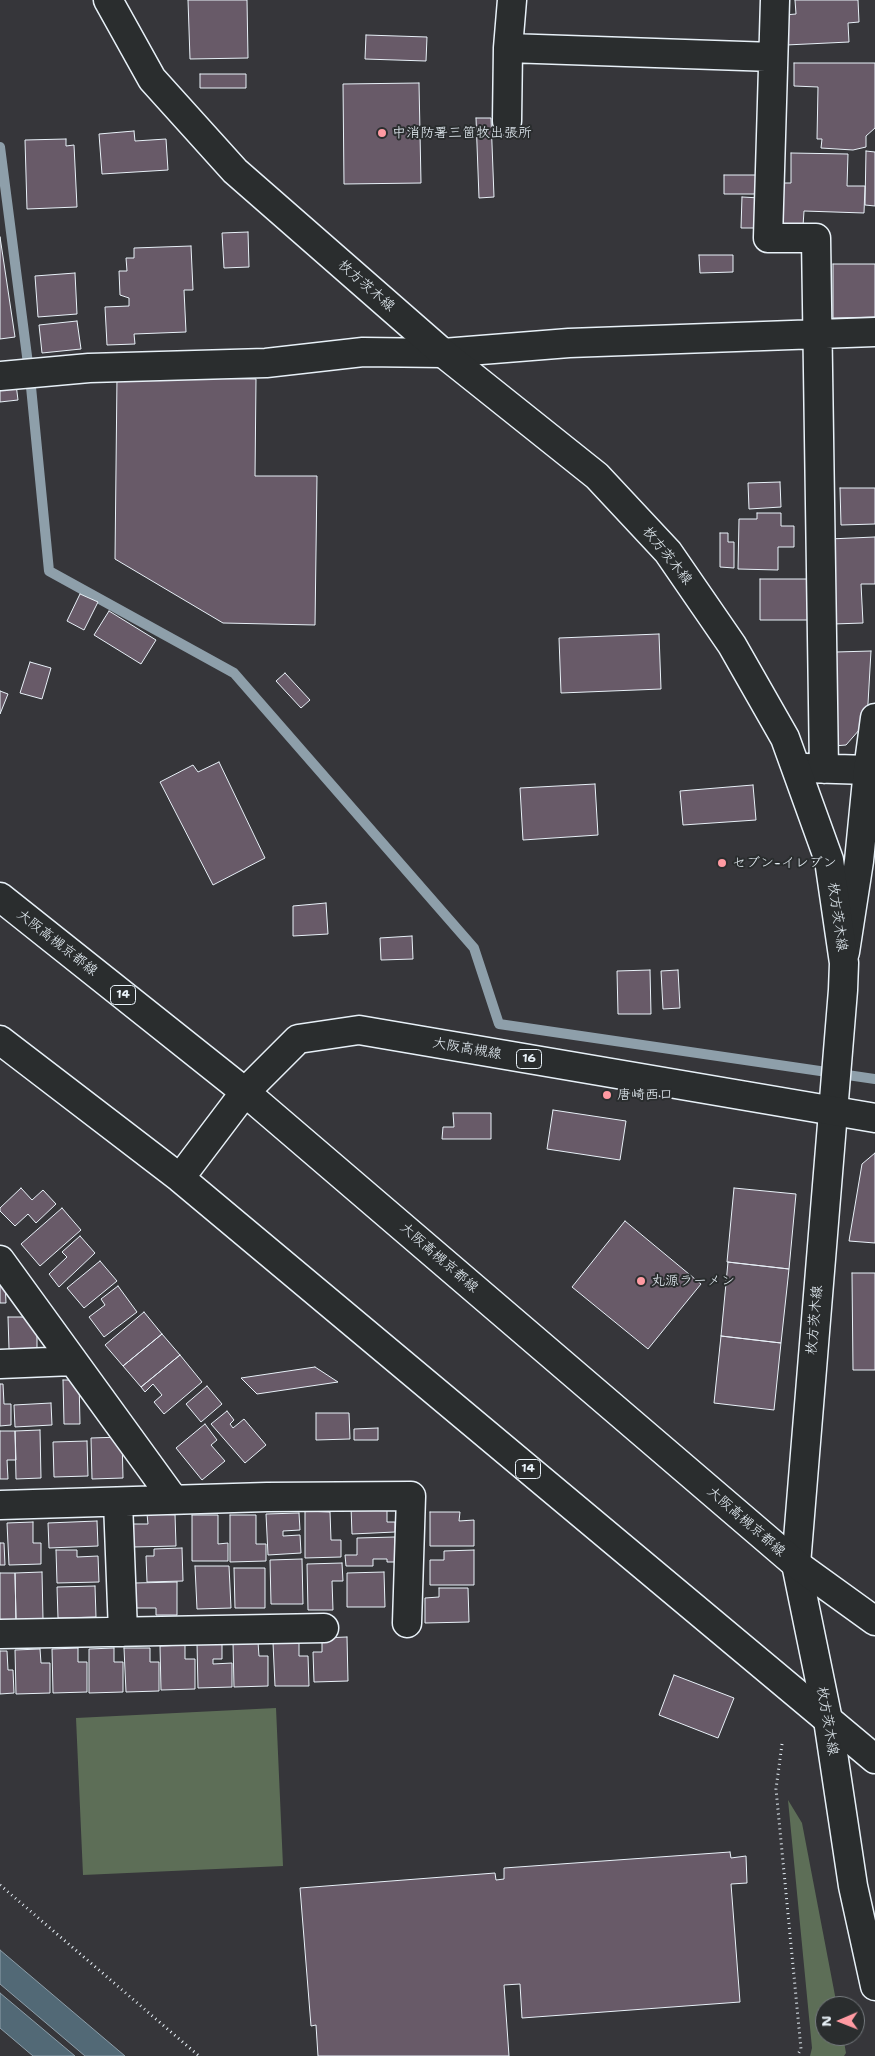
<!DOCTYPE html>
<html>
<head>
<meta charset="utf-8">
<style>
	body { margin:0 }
	#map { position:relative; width:875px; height:2056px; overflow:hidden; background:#36363a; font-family:"Shantell Sans",sans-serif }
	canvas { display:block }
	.north { position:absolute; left:815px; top:1996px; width:50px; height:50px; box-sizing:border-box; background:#2a2d2e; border:1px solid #767b7f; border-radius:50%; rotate:269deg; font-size:14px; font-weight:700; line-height:20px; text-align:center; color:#e8f1f8 }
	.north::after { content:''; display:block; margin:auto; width:18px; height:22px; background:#ff9aa2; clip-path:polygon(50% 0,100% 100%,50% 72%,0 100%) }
</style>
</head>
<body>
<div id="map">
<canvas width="875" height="2056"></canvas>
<div class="north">N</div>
</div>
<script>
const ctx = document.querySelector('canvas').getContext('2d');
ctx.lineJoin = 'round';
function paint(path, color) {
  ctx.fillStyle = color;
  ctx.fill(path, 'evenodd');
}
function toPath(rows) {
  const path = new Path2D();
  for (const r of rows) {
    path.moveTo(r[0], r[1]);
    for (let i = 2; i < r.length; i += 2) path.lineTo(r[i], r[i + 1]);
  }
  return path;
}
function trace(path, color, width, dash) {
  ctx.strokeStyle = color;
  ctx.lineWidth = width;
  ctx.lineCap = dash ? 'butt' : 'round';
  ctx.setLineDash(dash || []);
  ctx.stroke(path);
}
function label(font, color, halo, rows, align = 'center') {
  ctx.font = font + ' "Shantell Sans","Klee One",sans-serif';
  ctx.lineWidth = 4;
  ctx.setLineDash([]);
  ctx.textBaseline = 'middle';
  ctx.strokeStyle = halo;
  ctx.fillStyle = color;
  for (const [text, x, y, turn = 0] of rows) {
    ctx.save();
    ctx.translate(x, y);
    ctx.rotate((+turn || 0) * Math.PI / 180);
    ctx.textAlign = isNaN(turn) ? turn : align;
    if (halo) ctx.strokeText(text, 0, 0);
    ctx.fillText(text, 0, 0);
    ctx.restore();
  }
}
paint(toPath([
	[276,1708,283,1866,83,1875,76,1718],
	[788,1800,802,1823,837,2006,825,2006,825,2036,843,2036,846,2053,844,2056,810,2056,812,2048]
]), '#5d6e57');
const water = toPath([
	[0,1950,125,2056,85,2056,0,1984,0,1950],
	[0,1993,75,2056,33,2056,0,2028,0,1993]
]);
paint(water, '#526976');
trace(water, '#8e9faa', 1);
trace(toPath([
	[0,147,31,387,49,571,234,673,474,948,499,1024,875,1079]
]), '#8e9faa', 10);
const building = toPath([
	[188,0,247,0,248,58,190,59,188,0],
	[795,0,858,0,859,22,848,23,849,42,786,45,784,15,796,14,795,0],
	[366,35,427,37,426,61,365,59,366,35],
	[794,63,875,63,875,128,866,136,866,147,853,150,821,148,822,139,817,139,818,87,794,86,794,63],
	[200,74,246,74,246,88,200,88,200,74],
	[419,83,421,183,344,184,343,84,419,83],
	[476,118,491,118,494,197,479,198,476,118],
	[134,131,135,141,166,139,168,170,102,174,99,134,134,131],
	[66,139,66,146,74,145,77,207,27,209,25,140,66,139],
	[866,151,875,152,875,206,865,205,866,151],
	[791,153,848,154,847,186,865,186,864,213,804,211,803,226,776,226,779,183,791,183,791,153],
	[724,175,756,175,756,194,724,194,724,175],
	[742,197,760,198,759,228,741,228,742,197],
	[248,232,249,267,224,268,222,233,248,232],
	[0,237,15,337,0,339,0,237],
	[191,246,193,290,184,290,186,332,134,334,135,344,107,345,105,307,129,306,129,298,120,295,119,271,127,271,126,258,134,258,134,248,191,246],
	[699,255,733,255,733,272,700,273,699,255],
	[833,264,875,264,875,317,833,318,833,264],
	[75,273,77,314,38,317,35,276,75,273],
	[77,321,81,349,42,353,39,325,77,321],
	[117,377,256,379,255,476,317,476,315,625,223,623,115,559,117,377],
	[16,384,18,400,0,402,0,386,16,384],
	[780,482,781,507,749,509,748,483,780,482],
	[840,488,875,488,875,524,841,525,840,488],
	[757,513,781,513,781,526,794,526,794,547,778,547,778,570,738,569,739,519,757,519,757,513],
	[720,533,728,533,728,542,734,542,734,568,720,567,720,533],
	[875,537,875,584,861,584,863,623,833,624,829,539,875,537],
	[760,579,808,579,809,620,760,620,760,579],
	[80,594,98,602,84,630,67,621,80,594],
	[109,611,156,640,141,664,94,635,109,611],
	[659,634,661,689,561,693,559,638,659,634],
	[871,651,867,721,846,745,833,746,836,652,871,651],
	[30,662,51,668,42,699,20,693,30,662],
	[285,673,310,700,301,708,276,681,285,673],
	[0,691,8,694,0,714,0,691],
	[219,762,265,858,213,885,160,782,193,765,198,772,219,762],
	[595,784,598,835,523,840,520,788,595,784],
	[753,785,756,820,683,825,680,791,753,785],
	[326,903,328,934,293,936,293,906,326,903],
	[412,936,413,959,381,960,380,938,412,936],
	[650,970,651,1014,618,1014,617,971,650,970],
	[678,970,680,1008,663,1009,661,971,678,970],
	[553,1110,626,1121,620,1160,547,1149,553,1110],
	[453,1113,491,1113,491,1139,442,1139,443,1127,454,1127,453,1113],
	[875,1153,875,1243,849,1241,862,1164,875,1153],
	[21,1188,32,1200,43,1190,56,1204,36,1223,28,1214,15,1226,0,1211,0,1208,21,1188],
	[734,1188,796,1194,789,1269,727,1262,734,1188],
	[62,1208,81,1230,40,1266,21,1244,62,1208],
	[625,1221,701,1284,648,1349,572,1287,625,1221],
	[80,1236,95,1253,59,1287,49,1274,67,1257,62,1252,80,1236],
	[100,1261,117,1281,84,1308,67,1288,100,1261],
	[728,1262,789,1269,781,1343,721,1336,728,1262],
	[852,1273,875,1273,875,1370,853,1370,852,1273],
	[0,1281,5,1281,6,1303,0,1303,0,1281],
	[118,1286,137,1312,104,1337,89,1317,105,1305,101,1299,118,1286],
	[144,1312,162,1334,123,1366,105,1345,144,1312],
	[8,1317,37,1317,37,1348,9,1349,8,1317],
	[162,1334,180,1355,141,1387,123,1366,162,1334],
	[721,1336,781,1343,774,1410,714,1403,721,1336],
	[180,1355,202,1382,164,1414,154,1402,162,1395,153,1384,145,1392,141,1387,180,1355],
	[315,1367,338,1382,257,1394,241,1378,315,1367],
	[63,1380,79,1380,80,1424,64,1424,63,1380],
	[0,1384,3,1384,4,1404,11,1404,11,1425,0,1426,0,1384],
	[207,1386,222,1404,201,1422,186,1404,207,1386],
	[51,1403,52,1425,15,1427,14,1405,51,1403],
	[227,1411,234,1420,230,1424,233,1428,244,1419,266,1445,245,1463,211,1424,227,1411],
	[316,1413,349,1413,350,1439,316,1440,316,1413],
	[205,1424,217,1440,211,1445,225,1461,202,1480,176,1448,205,1424],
	[378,1428,378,1440,354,1440,354,1429,378,1428],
	[40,1430,41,1478,16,1479,15,1431,40,1430],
	[0,1431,15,1431,16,1460,7,1460,8,1479,0,1479,0,1431],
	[122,1437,123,1478,92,1479,91,1438,122,1437],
	[87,1441,88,1476,54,1477,53,1442,87,1441],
	[387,1506,387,1522,395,1522,395,1532,352,1534,351,1507,387,1506],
	[305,1511,330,1512,331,1540,341,1540,341,1557,305,1558,305,1511],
	[430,1512,460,1512,459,1521,474,1520,474,1546,430,1546,430,1512],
	[299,1513,300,1530,283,1531,283,1536,300,1535,301,1553,268,1555,266,1514,299,1513],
	[147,1514,175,1514,176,1546,133,1547,133,1524,148,1524,147,1514],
	[192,1515,218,1515,218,1544,228,1543,228,1561,192,1561,192,1515],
	[230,1515,256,1515,256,1544,266,1544,266,1561,230,1562,230,1515],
	[97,1521,98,1546,49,1548,48,1523,97,1521],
	[33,1522,33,1543,41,1543,41,1564,9,1565,7,1523,33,1522],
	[395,1537,395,1562,387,1562,387,1559,373,1559,373,1566,346,1566,345,1555,357,1555,357,1538,395,1537],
	[0,1543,4,1543,5,1565,0,1565,0,1543],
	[182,1548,183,1581,147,1582,146,1556,154,1556,154,1549,182,1548],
	[56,1550,77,1550,77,1557,98,1556,99,1582,57,1583,56,1550],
	[474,1550,474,1585,430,1585,430,1560,444,1560,444,1551,474,1550],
	[302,1559,303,1604,271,1604,270,1560,302,1559],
	[342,1563,343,1581,332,1581,333,1610,308,1610,307,1564,342,1563],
	[195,1566,229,1566,231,1608,197,1609,195,1566],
	[234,1568,265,1568,265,1608,235,1608,234,1568],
	[42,1572,43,1619,16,1620,15,1573,42,1572],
	[384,1572,385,1607,347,1607,347,1573,384,1572],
	[0,1573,15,1573,16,1620,0,1620,0,1573],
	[177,1582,177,1615,156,1615,156,1608,135,1608,135,1583,177,1582],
	[95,1586,96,1617,58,1618,57,1587,95,1586],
	[439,1588,468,1588,469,1622,425,1623,425,1598,439,1597,439,1588],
	[347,1637,348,1681,314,1682,313,1652,322,1652,322,1638,347,1637],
	[258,1642,259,1656,268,1656,268,1686,234,1687,233,1643,258,1642],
	[299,1642,299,1656,308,1656,309,1686,275,1686,273,1643,299,1642],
	[222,1643,222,1659,213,1659,213,1664,232,1663,232,1687,198,1688,197,1644,222,1643],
	[185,1645,185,1659,195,1659,195,1689,161,1690,160,1646,185,1645],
	[78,1648,78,1662,87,1662,87,1692,53,1693,52,1649,78,1648],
	[114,1648,114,1662,123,1662,123,1692,89,1693,89,1649,114,1648],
	[124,1648,150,1648,150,1662,159,1662,159,1691,126,1692,124,1648],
	[40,1649,41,1663,50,1663,50,1693,16,1694,15,1650,40,1649],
	[0,1651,7,1651,8,1670,13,1670,14,1693,0,1694,0,1651],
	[674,1675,734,1698,718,1738,659,1715,674,1675],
	[730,1852,731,1858,746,1856,747,1883,731,1884,740,2002,522,2018,520,1984,504,1985,509,2056,318,2056,316,2025,311,2026,300,1888,495,1873,496,1880,504,1879,504,1868,730,1852]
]);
paint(building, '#685a68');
trace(building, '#e8f1f8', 1);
const minor = toPath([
	[775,0,768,238,816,238,824,769],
	[508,48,773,57],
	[507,121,508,48,512,0],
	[0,376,89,368,266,363,363,352,443,353,569,343,875,332],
	[805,768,868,770],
	[0,1260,174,1500],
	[0,1364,73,1361],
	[118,1502,123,1632],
	[0,1505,267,1497,411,1496,407,1623],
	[0,1634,324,1628]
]);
const tertiary = toPath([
	[845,952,859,861,868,770,875,718]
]);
const secondary = toPath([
	[108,0,152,79,235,171,443,353,597,476,668,552,732,645,785,738,829,860,844,963,843,990,796,1564,828,1720,853,1886,875,1986]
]);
const primary = toPath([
	[0,897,245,1092,796,1564,875,1621],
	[0,1040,180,1178,875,1759],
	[180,1178,245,1092,298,1039,359,1030,875,1118]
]);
trace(minor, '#e8f1f8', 31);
trace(tertiary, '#e8f1f8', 31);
trace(secondary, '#e8f1f8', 31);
trace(primary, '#e8f1f8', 31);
trace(toPath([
	[782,1744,776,1789,801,2049,797,2056],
	[0,1885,199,2056]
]), '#e8f1f8', 3, [1, 4]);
trace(minor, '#2a2d2e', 28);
trace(tertiary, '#2a2d2e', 28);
trace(secondary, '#2a2d2e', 28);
trace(primary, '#2a2d2e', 28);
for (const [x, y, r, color] of [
	[382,133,5,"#ff9aa2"],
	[722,863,5,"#ff9aa2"],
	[607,1095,5,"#ff9aa2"],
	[641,1281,5,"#ff9aa2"]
]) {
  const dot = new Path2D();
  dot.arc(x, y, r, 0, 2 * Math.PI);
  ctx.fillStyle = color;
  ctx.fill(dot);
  trace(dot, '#2a2d2e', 2);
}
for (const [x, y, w] of [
	[123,995,25],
	[529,1059,25],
	[528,1469,25]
]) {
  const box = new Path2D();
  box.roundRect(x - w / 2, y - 9.5, w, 19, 4);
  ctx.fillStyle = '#2a2d2e';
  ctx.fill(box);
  trace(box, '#e8f1f8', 1);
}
label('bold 12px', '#e8f1f8', null, [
	["14",123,995],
	["16",529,1059],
	["14",528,1469]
]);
label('14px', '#e8f1f8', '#2a2d2e', [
	["中消防署三箇牧出張所",392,133],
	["セブン-イレブン",732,863],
	["唐崎西口",617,1095],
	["丸源ラーメン",651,1281]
], 'left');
label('14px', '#e8f1f8', '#2a2d2e', [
	["枚方茨木線",366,286,41],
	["枚方茨木線",667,556,51],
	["枚方茨木線",837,917,82],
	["大阪高槻京都線",57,943,38],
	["大阪高槻線",467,1049,10],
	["大阪高槻京都線",439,1258,41],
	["枚方茨木線",815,1320,-85],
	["大阪高槻京都線",746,1522,41],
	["枚方茨木線",827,1721,80]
]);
</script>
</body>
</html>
